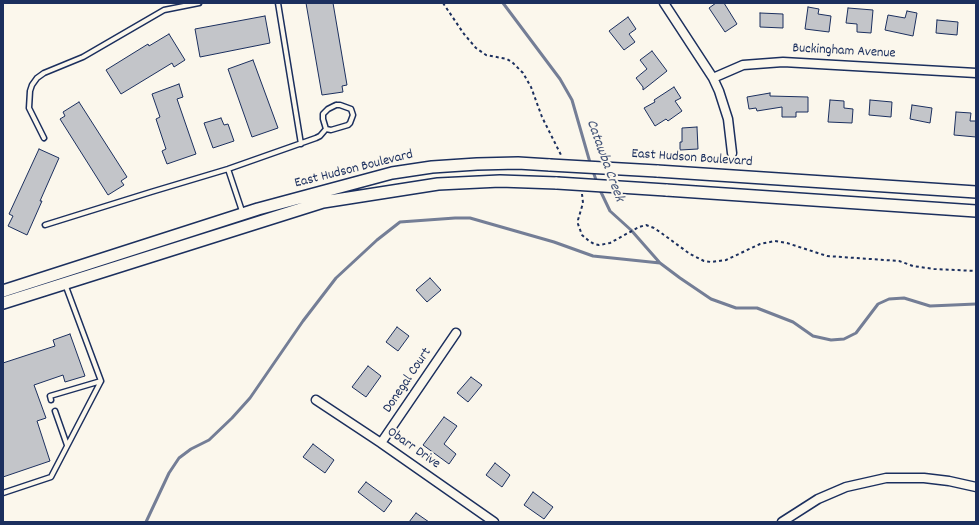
<!DOCTYPE html>
<html>
<head>
<meta charset="utf-8">
<style>
	body { margin:0 }
	#map { position:relative; width:979px; height:525px; overflow:hidden; background:#fbf7ec; font-family:Dekko,sans-serif }
	canvas { display:block }
	.frame { position:absolute; inset:0; border:4px solid #1b2f5e; pointer-events:none }
</style>
</head>
<body>
<div id="map">
<canvas width="979" height="525"></canvas>
<div class="frame"></div>
</div>
<script>
const ctx = document.querySelector('canvas').getContext('2d');
ctx.lineJoin = 'round';
function toPath(rows) {
  const path = new Path2D();
  for (const r of rows) {
    path.moveTo(r[0], r[1]);
    for (let i = 2; i < r.length; i += 2) path.lineTo(r[i], r[i + 1]);
  }
  return path;
}
function trace(path, color, width, dash) {
  ctx.strokeStyle = color;
  ctx.lineWidth = width;
  ctx.lineCap = dash ? 'butt' : 'round';
  ctx.setLineDash(dash || []);
  ctx.stroke(path);
}
function paint(path, color) {
  ctx.fillStyle = color;
  ctx.fill(path, 'evenodd');
}
function label(font, color, halo, rows, align = 'center') {
  ctx.font = font + ' Dekko,sans-serif';
  ctx.lineWidth = 4;
  ctx.setLineDash([]);
  ctx.textBaseline = 'middle';
  ctx.strokeStyle = halo;
  ctx.fillStyle = color;
  for (const [text, x, y, turn = 0] of rows) {
    ctx.save();
    ctx.translate(x, y);
    ctx.rotate((+turn || 0) * Math.PI / 180);
    ctx.textAlign = isNaN(turn) ? turn : align;
    if (halo) ctx.strokeText(text, 0, 0);
    ctx.fillText(text, 0, 0);
    ctx.restore();
  }
}
trace(toPath([
	[503,3,560,79,572,100,591,166],
	[593,171,597,183],
	[599,188,610,211,631,230,660,263,680,278,711,299,736,308,757,308,793,322,813,336,831,340,844,339,856,333,878,304,889,299,904,298,930,306,976,304],
	[146,522,169,473,179,458,191,449,209,440,232,418,250,398,303,321,336,278,377,240,400,222,455,218,470,218,554,242,593,256,660,263]
]), '#747e96', 3);
const building = toPath([
	[306,3,333,3,347,85,342,86,343,92,322,95,306,3],
	[716,3,724,3,737,24,725,32,709,8,716,3],
	[808,7,819,9,818,14,831,16,829,32,805,29,808,7],
	[848,8,873,10,871,33,857,32,857,24,846,23,848,8],
	[907,11,917,13,913,36,885,30,888,15,905,18,907,11],
	[760,13,783,14,783,28,760,27,760,13],
	[265,16,270,43,200,57,195,29,265,16],
	[628,17,636,29,629,34,635,42,624,50,609,31,628,17],
	[937,20,958,22,957,35,936,33,937,20],
	[169,34,185,60,174,67,172,63,121,94,106,70,148,44,149,46,169,34],
	[652,51,667,71,643,90,643,87,636,78,647,69,640,60,652,51],
	[253,60,278,128,252,137,228,69,253,60],
	[179,84,183,97,177,99,196,154,167,164,162,151,166,149,156,119,160,117,152,94,179,84],
	[674,87,681,98,675,101,682,111,668,121,666,119,655,126,644,108,655,102,654,100,674,87],
	[770,93,770,96,808,97,808,112,796,112,796,117,782,117,782,107,757,111,756,108,749,109,747,97,770,93],
	[830,100,844,101,844,108,853,109,852,123,828,122,830,100],
	[870,100,892,102,891,117,869,115,870,100],
	[79,102,127,177,121,181,124,185,108,195,60,119,65,116,63,112,79,102],
	[912,105,932,108,930,123,910,119,912,105],
	[956,112,971,113,970,121,976,121,976,137,954,135,956,112],
	[221,118,224,125,228,124,234,141,213,148,204,123,221,118],
	[697,127,698,149,680,150,680,142,682,142,682,128,697,127],
	[39,149,59,158,40,201,42,201,27,235,8,226,13,216,9,214,39,149],
	[430,278,441,290,427,302,416,290,430,278],
	[397,327,409,336,398,351,386,342,397,327],
	[70,334,85,376,65,382,63,375,34,385,46,418,37,421,50,461,3,477,3,363,55,346,53,340,70,334],
	[368,366,381,376,366,397,352,387,368,366],
	[471,377,482,385,468,402,457,393,471,377],
	[444,417,457,426,444,444,456,454,449,464,423,445,444,417],
	[313,444,334,460,325,473,303,457,313,444],
	[495,463,510,475,502,487,486,475,495,463],
	[366,482,392,501,384,512,358,492,366,482],
	[533,492,553,507,544,519,524,505,533,492],
	[416,513,429,522,409,522,416,513]
]);
paint(building, '#c3c5c9');
trace(building, '#1b2f5e', 1);
const lane = toPath([
	[278,3,301,144],
	[336,105,340,105,351,109,353,115,350,123,348,125,331,130,326,129,323,119,323,114,328,109,336,105],
	[44,138,29,108,30,91,32,85,37,78,44,73,83,57,164,10,199,3],
	[228,169,243,214],
	[45,225,151,192,228,169,316,138,320,136,326,129],
	[51,400,50,396,101,381],
	[55,411,67,445],
	[3,493,51,477,101,381,65,284]
]);
const street = toPath([
	[664,3,713,78,719,91,728,119,732,153],
	[713,78,743,65,783,62,976,73],
	[316,400,381,443,494,522],
	[381,443,456,333],
	[782,522,818,499,846,487,886,478,924,478,949,481,976,487]
]);
const secondary = toPath([
	[657,171,976,192],
	[666,190,976,211],
	[3,291,258,209,392,173,432,167,477,164,518,163,550,165],
	[3,303,323,202,438,184,500,181,557,183]
]);
trace(lane, '#1b2f5e', 7);
trace(street, '#1b2f5e', 11);
trace(secondary, '#1b2f5e', 14);
trace(toPath([
	[443,3,464,34,476,48,486,55,507,59,512,62,523,73,531,87,542,117,561,155],
	[582,194,583,203,578,220,578,224,582,235,589,241,594,244,599,245,610,243,639,227,646,225,654,228,660,232,690,254,704,261,711,262,726,260,760,244,775,241,787,243,827,256,899,261,913,266,934,269,976,271]
]), '#1b2f5e', 2, [3, 3]);
trace(lane, '#fbf7ec', 4);
trace(street, '#fbf7ec', 8);
trace(secondary, '#fbf7ec', 11);
const secondaryBridge = toPath([
	[550,165,657,171],
	[557,183,666,190]
]);
trace(secondaryBridge, '#1b2f5e', 14, []);
trace(secondaryBridge, '#fbf7ec', 11);
label('14px', '#1b2f5e', '#fbf7ec', [
	["Buckingham Avenue",844,52,3],
	["East Hudson Boulevard",692,159,4],
	["East Hudson Boulevard",354,170,-14],
	["Donegal Court",408,381,-56],
	["Obarr Drive",413,449,35]
]);
label('italic 15px', '#47577a', '#fbf7ec', [
	["Catawba Creek",604,161,70]
]);
</script>
</body>
</html>
